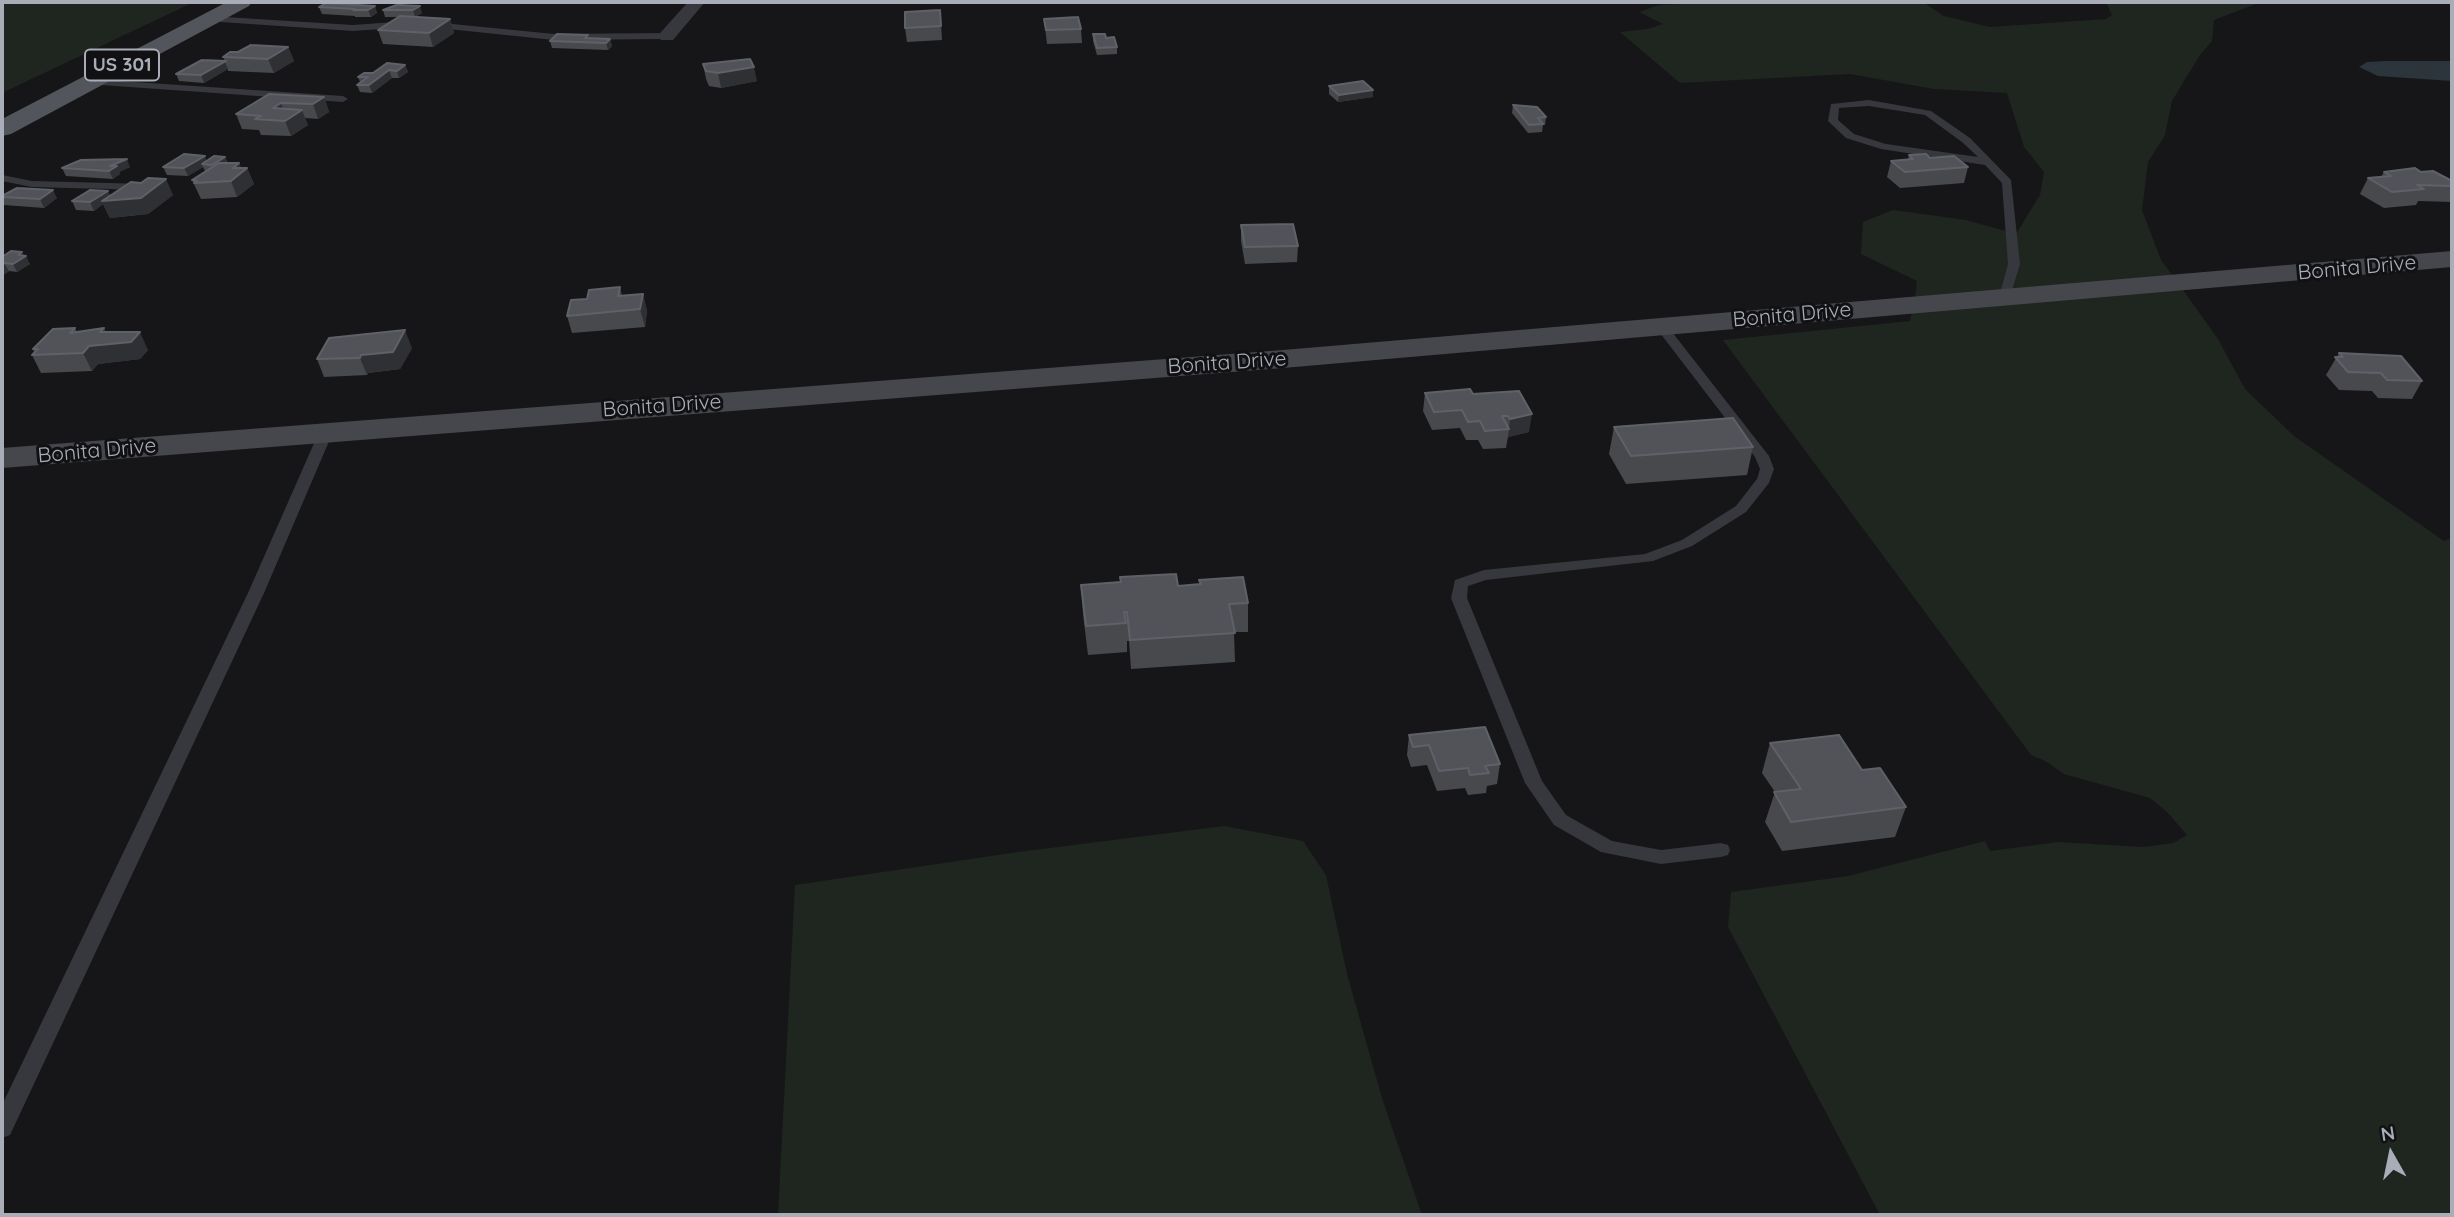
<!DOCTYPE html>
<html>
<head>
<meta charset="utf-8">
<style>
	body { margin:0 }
	#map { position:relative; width:2454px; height:1217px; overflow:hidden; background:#161618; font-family:Quicksand,sans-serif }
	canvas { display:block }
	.frame { position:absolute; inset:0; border:4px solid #a8adb8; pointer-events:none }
	.north { position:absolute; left:2356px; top:1119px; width:70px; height:70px; -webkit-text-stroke:5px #111113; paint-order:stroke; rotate:351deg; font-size:19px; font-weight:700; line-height:28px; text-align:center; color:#a8adb8 }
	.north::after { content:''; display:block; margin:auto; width:24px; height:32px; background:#a8adb8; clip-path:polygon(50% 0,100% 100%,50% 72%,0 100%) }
</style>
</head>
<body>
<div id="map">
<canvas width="2454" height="1217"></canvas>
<div class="frame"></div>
<div class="north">N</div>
</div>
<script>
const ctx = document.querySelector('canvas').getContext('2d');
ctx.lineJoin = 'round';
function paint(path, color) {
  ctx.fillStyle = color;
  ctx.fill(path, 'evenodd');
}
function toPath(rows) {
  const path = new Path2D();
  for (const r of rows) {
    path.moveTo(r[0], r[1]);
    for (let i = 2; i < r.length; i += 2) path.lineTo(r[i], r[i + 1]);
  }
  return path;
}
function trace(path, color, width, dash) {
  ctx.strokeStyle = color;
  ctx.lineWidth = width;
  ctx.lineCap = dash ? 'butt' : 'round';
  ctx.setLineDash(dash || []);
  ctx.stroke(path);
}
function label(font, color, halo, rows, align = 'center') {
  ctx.font = font + ' Quicksand,sans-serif';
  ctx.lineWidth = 6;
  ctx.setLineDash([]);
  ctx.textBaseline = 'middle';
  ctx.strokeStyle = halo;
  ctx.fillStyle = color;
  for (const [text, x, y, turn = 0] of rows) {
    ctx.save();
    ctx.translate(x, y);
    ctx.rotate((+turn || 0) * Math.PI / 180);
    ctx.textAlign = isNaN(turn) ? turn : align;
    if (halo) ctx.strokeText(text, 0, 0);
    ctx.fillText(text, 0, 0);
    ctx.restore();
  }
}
paint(toPath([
	[2,2,194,2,2,93],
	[1720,2,1923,2,1944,16,1990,27,2106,19,2112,15,2106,2,2261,2,2214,20,2212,41,2200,55,2172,101,2165,135,2148,162,2142,210,2161,260,2173,276,1915,297,1917,281,1861,254,1863,222,1893,210,1966,220,2016,234,2040,195,2044,172,2024,147,2007,93,1934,89,1850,74,1680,83,1620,32,1648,29,1663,24,1639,12,1659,5],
	[2183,290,2218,339,2245,389,2294,436,2444,541,2452,538,2452,1215,1880,1215,1728,927,1731,892,1848,876,1985,841,1990,851,2058,842,2143,847,2173,843,2187,835,2167,812,2150,798,2064,774,2047,762,2031,755,1723,340,1910,321,1912,312],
	[1224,826,1303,841,1326,875,1347,974,1382,1098,1422,1215,778,1215,795,885,1018,852]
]), '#1e261f');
paint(toPath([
	[2387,61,2452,61,2452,81,2378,76,2359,67,2367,62]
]), '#2c353c');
paint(toPath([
	[209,16,353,25,409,21,413,24,409,27,353,31,206,21,205,19,209,16],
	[432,22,554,34,667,33,671,36,667,39,554,40,429,27,428,25,432,22],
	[90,79,343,96,348,99,343,102,87,84,85,82,90,79],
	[1869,100,1931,111,1970,138,2011,180,2020,264,2009,300,2001,300,1999,297,2008,264,2002,183,1985,165,1881,149,1846,138,1828,121,1831,104,1869,100],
	[1869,106,1925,115,1962,142,1978,157,1886,144,1854,134,1838,120,1839,108,1869,106],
	[2,175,32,181,146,184,151,187,146,190,32,187,2,181,2,175],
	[1661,322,1665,323,1769,456,1774,469,1769,483,1746,512,1692,546,1653,561,1486,580,1468,586,1467,598,1542,781,1566,815,1612,841,1661,850,1721,843,1728,845,1730,850,1728,855,1721,857,1661,864,1601,852,1554,825,1525,783,1451,598,1455,580,1484,570,1645,554,1682,540,1736,506,1757,479,1760,469,1755,457,1657,329,1655,326,1661,322],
	[326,428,333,432,264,593,10,1135,2,1138,2,1105,248,593,319,432,326,428]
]), '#37383d');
paint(toPath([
	[688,2,705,2,673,40,661,40,658,36,661,32,688,2]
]), '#37383d');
paint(toPath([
	[2452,251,2452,267,1283,368,2,468,2,448,1283,350,2452,251]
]), '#45474d');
paint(toPath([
	[227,2,252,2,249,6,11,134,2,136,2,119,227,2]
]), '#53555c');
paint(toPath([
	[402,3,403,5,422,13,415,17,450,19,454,33,433,47,383,44,378,30,398,17,385,17,383,10],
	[375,6,377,13,371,17,355,17,355,16,322,14,319,7],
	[1044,19,1081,29,1082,43,1047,44],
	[941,24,942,40,907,42,905,28],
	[1093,34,1106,38,1117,47,1117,54,1097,55,1093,41],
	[589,38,610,39,612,46,608,50,552,48,550,41],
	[288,47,294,61,274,73,228,71,228,69,204,83,179,81,176,74,225,61,223,57,238,52],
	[703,64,757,81,721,88,709,86,706,79],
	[405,65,408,72,399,78,392,78,372,93,360,92,357,85,360,82,358,77],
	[1329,86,1373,97,1338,102,1329,94],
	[269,94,324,97,329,112,318,119,305,118,308,125,291,136,261,135,259,130,242,129,236,114],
	[1513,105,1546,117,1545,125,1543,125,1542,132,1528,133,1512,113],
	[1909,155,1930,158,1968,167,1964,183,1900,188,1887,177,1891,161,1908,160],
	[225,157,228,163,239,163,241,168,247,168,254,184,237,197,201,199,192,180,205,171,203,167,188,176,167,175,163,167],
	[130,167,119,172,120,174,113,179,66,176,62,168],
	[2384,172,2421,172,2452,181,2452,202,2418,201,2416,205,2384,208,2360,194,2368,178,2381,177],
	[173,195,148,214,110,218,103,204,94,211,76,210,72,201,110,196],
	[2,196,57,198,44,208,4,205,2,202],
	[1241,225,1298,246,1297,262,1245,264,1241,241],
	[24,256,30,264,17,272,9,271,2,276,2,257],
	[620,287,622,296,643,294,647,311,645,327,572,333,567,316,587,299],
	[75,328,77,332,104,328,106,332,148,350,140,359,98,364,92,371,41,373,32,355,34,352,33,349],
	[412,348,400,369,368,373,367,375,324,377,317,359],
	[2339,353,2422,381,2412,399,2378,398,2372,391,2339,390,2326,375],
	[1519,391,1529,432,1508,437,1506,448,1483,449,1478,440,1466,440,1460,428,1432,430,1423,411,1425,393,1473,394],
	[1614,427,1753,447,1747,475,1626,484,1609,454],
	[1199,580,1248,603,1248,632,1234,632,1235,662,1131,669,1129,641,1127,641,1127,652,1088,655,1083,614,1081,585,1178,586,1200,584],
	[1409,735,1500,764,1497,784,1487,786,1486,793,1468,795,1465,788,1437,791,1427,765,1411,767,1407,755],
	[1770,743,1862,770,1906,807,1895,837,1782,851,1765,822,1775,792,1762,773]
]), '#47494d');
paint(toPath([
	[375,6,377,13,371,17,368,10],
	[420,6,422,13,415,17,413,10],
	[450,19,454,33,433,47,429,33],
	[610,39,612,46,608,50,606,43],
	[288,47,294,61,274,73,268,59],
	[225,62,228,69,204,83,201,75],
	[405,65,408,72,399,78,397,71],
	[754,67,757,81,721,88,718,73],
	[389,70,392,78,372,93,369,85],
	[1373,90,1373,97,1338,102,1339,95],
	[324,97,329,112,318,119,313,104],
	[281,103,287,118,273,108],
	[302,110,308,125,291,136,285,121],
	[205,156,208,164,202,164,203,167,188,176,184,168],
	[225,157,229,165,215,173,212,165],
	[127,159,130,167,119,172,120,174,113,179,109,171,110,166],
	[239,163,243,172,247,168,254,184,237,197,231,181,233,168],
	[166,179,173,195,148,214,110,218,103,204,94,211,90,202,108,191,112,199],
	[53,190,57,198,44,208,40,199],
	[22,252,25,257,26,256,30,264,17,272,13,264,18,255],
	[4,263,9,271,2,276,2,265],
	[643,294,647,311,645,327,640,309],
	[104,328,112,344,140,332,148,350,140,359,98,364,92,371,83,353],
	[405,330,412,348,400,369,368,373,367,375,360,358,361,355],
	[1532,414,1529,432,1508,437,1510,419]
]), '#2f3033');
const building = toPath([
	[326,3,375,6,368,10,353,10,355,9,319,7,326,3],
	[402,3,399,5,420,6,413,10,383,10,402,3],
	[940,10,941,26,905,28,905,12,940,10],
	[400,16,450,19,429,33,378,30,400,16],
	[1078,17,1081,29,1046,30,1044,19,1078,17],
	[557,34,588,35,585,38,610,39,606,43,550,41,557,34],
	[1093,34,1105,34,1106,38,1114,37,1117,47,1097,48,1093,34],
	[251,45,288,47,268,59,223,57,230,52,238,52,251,45],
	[750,59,754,67,718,73,706,71,703,64,750,59],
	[202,60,226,61,201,75,176,74,202,60],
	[387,63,405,65,397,71,389,70,369,85,357,85,368,77,358,77,364,73,373,73,387,63],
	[1363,81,1373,90,1339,95,1329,86,1363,81],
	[269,94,324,97,313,104,281,103,273,108,302,110,285,121,255,119,261,116,236,114,269,94],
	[1513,105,1537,107,1546,117,1538,118,1543,124,1529,125,1513,105],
	[184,154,205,156,184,168,163,167,184,154],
	[1926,154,1930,158,1954,156,1968,167,1905,172,1891,161,1913,159,1909,155,1926,154],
	[214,156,225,157,212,165,202,164,214,156],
	[127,159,110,166,117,166,109,171,62,168,81,160,127,159],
	[219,163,239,163,233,168,247,168,231,181,194,183,197,181,192,180,219,163],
	[2415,168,2421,172,2433,171,2452,181,2452,186,2417,185,2424,189,2392,192,2368,178,2391,176,2384,172,2415,168],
	[148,178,166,179,141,198,102,201,131,182,141,183,148,178],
	[17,188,53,190,40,199,2,197,2,196,17,188],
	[90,190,108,191,90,202,72,201,90,190],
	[1293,224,1298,246,1245,247,1241,225,1293,224],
	[11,251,22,252,18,255,26,256,13,264,4,263,2,265,2,257,11,251],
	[620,287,618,296,643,294,640,309,567,316,571,300,587,299,589,290,620,287],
	[75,328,70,333,104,328,100,332,140,332,131,342,89,346,83,353,32,355,38,349,33,349,53,329,75,328],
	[405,330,393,352,361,355,360,358,317,359,329,338,405,330],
	[2339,353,2401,356,2422,381,2387,380,2381,373,2348,372,2335,357,2343,357,2339,353],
	[1470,389,1473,394,1519,391,1532,414,1510,419,1508,416,1502,416,1509,429,1485,431,1480,421,1468,422,1462,410,1434,412,1425,393,1470,389],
	[1733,418,1753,447,1631,456,1614,427,1733,418],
	[1176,574,1178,586,1201,584,1199,580,1243,577,1248,603,1229,604,1235,633,1130,640,1127,612,1124,612,1126,623,1086,626,1081,585,1121,582,1120,577,1176,574],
	[1485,727,1500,764,1485,766,1489,773,1470,775,1468,768,1439,771,1429,745,1413,747,1409,735,1485,727],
	[1839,735,1862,770,1880,768,1906,807,1791,822,1774,792,1801,789,1770,743,1839,735]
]);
paint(building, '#525359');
trace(building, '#5f6168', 2);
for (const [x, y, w] of [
	[122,65,74]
]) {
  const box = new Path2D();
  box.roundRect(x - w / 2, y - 15.5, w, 31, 5);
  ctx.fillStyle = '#111113';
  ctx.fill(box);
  trace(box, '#a8adb8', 2);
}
label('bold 19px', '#a8adb8', null, [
	["US 301",122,65]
]);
label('21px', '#a8adb8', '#111113', [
	["Bonita Drive",2357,268,-5],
	["Bonita Drive",1792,315,-5],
	["Bonita Drive",1227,363,-4],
	["Bonita Drive",662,406,-4],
	["Bonita Drive",97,451,-5]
]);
</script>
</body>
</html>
